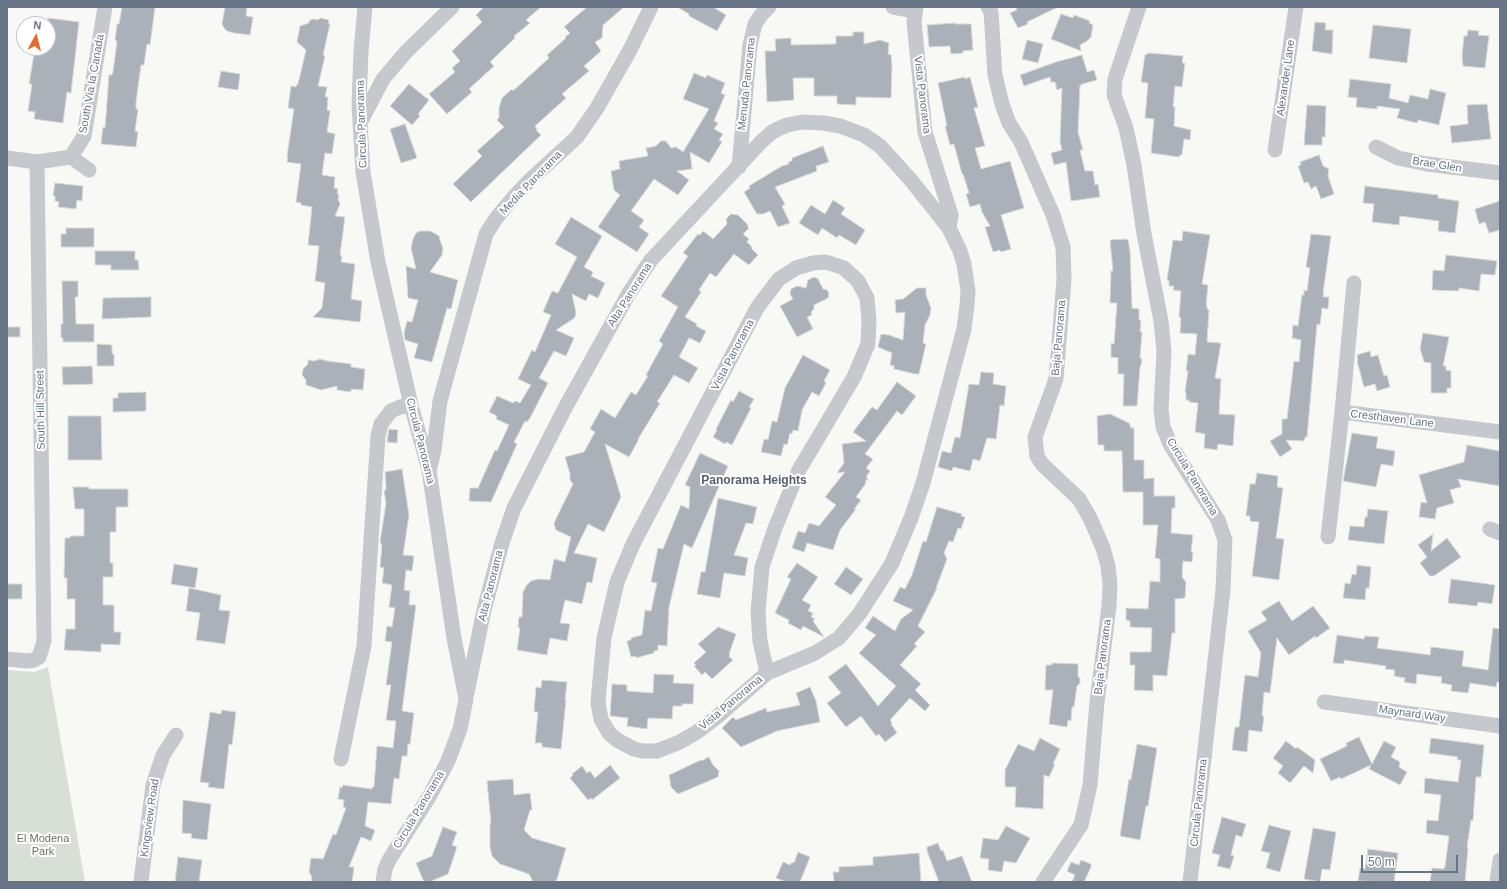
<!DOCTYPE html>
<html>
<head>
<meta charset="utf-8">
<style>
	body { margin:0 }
	#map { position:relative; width:1507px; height:889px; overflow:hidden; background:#f8f8f5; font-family:Arial,sans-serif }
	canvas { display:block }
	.frame { position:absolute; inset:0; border:8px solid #677586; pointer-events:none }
	.north { position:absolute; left:16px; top:16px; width:40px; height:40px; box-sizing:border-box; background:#fff; border:1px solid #c2c8cf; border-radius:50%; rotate:7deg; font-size:11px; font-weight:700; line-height:16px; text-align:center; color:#677586 }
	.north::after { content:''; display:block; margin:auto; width:14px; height:18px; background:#e56928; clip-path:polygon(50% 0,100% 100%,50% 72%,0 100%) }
	.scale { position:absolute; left:1361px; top:855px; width:97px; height:18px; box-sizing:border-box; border:2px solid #677586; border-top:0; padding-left:5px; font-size:12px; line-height:14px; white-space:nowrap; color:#677586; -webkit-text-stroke:3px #fff; paint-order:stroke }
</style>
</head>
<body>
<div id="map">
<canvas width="1507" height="889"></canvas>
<div class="frame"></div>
<div class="north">N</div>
<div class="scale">50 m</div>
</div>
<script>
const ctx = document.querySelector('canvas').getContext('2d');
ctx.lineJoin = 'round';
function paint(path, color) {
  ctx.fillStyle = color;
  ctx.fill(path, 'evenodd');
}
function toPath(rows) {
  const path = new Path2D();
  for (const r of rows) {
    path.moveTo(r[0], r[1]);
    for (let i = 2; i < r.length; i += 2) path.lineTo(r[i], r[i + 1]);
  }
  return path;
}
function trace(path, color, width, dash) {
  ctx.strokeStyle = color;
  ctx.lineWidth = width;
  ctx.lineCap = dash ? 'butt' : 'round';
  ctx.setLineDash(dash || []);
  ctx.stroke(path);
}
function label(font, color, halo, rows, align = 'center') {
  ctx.font = font + ' Arial,sans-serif';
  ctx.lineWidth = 4;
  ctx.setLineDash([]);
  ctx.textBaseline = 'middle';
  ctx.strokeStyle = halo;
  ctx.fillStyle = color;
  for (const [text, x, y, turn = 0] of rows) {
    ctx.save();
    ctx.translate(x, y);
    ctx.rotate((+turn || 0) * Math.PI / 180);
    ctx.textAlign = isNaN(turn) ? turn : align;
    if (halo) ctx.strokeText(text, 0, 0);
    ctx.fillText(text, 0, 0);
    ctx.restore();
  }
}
paint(toPath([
	[48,667,85,882,7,882,7,670,34,672]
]), '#d8dfd6');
const building = toPath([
	[122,7,155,7,150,45,147,44,144,65,141,65,136,102,136,109,138,109,135,131,138,132,136,147,101,144,103,127,105,128,109,75,112,75,113,72,117,41,115,40,117,24,119,24,122,7],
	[225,7,247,7,246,16,253,17,250,35,234,33,227,31,224,28,222,24,225,7],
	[484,7,541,7,526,20,530,23,514,36,515,38,490,62,494,66,469,89,472,92,447,114,429,94,455,72,452,68,460,61,452,51,482,22,476,15,484,7],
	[587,7,624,7,603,25,602,38,595,42,601,51,584,66,589,71,562,94,566,98,535,126,537,129,536,130,541,135,471,202,453,184,482,156,477,151,504,127,497,120,499,118,499,108,502,98,512,89,513,91,549,58,547,55,566,38,565,37,570,33,564,27,587,7],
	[677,7,713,7,726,15,717,31,689,16,689,14,677,7],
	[1016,7,1058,7,1027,22,1028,24,1018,28,1010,13,1017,10,1016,7],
	[1061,14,1073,18,1074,15,1090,21,1089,23,1093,25,1091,37,1087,41,1080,45,1081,51,1051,39,1061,14],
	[48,18,79,22,71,93,67,92,63,123,34,119,35,112,28,111,32,84,29,84,35,48,48,48,48,18],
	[320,18,329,20,328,24,330,24,323,55,325,56,318,86,327,87,325,97,328,97,327,110,330,111,327,132,335,134,332,154,325,153,322,175,335,177,334,188,338,189,337,194,339,195,338,199,340,204,335,216,345,217,340,255,342,256,341,262,355,264,351,299,362,301,360,322,313,317,322,308,325,283,315,281,319,246,308,245,312,207,301,205,301,203,296,202,301,164,287,162,288,158,287,156,294,109,288,108,291,86,296,87,297,84,298,84,306,50,297,42,300,26,309,23,309,21,313,19,318,20,320,18],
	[1315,22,1326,23,1325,30,1333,30,1332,54,1312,51,1315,22],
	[955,23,955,24,971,24,973,50,963,51,963,53,951,54,950,46,929,47,927,25,955,23],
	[1373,25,1411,29,1407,63,1369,58,1373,25],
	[1468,30,1479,31,1478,35,1489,36,1485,68,1463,66,1462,56,1464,36,1467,36,1468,30],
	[853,32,864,32,864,44,880,40,889,43,888,54,891,55,892,65,891,98,856,97,856,105,837,104,837,96,814,96,814,78,793,78,794,100,767,102,765,51,776,51,775,39,791,38,791,45,836,44,836,36,853,36,853,32],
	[1027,40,1043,44,1038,63,1022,59,1027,40],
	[1149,53,1183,56,1182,63,1185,63,1182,87,1175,86,1173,107,1175,107,1174,126,1191,130,1190,140,1184,139,1182,155,1180,155,1179,157,1151,153,1154,119,1145,118,1148,83,1141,82,1145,55,1149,53],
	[1082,55,1087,72,1094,70,1097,80,1082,84,1082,85,1080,85,1078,132,1083,150,1080,150,1085,171,1093,171,1095,185,1098,184,1100,197,1071,201,1066,162,1054,165,1051,153,1062,150,1060,141,1062,88,1057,90,1055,82,1051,82,1050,77,1024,86,1020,75,1056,62,1082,55],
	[221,71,240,74,238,90,218,87,221,71],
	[694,73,706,78,707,75,725,83,721,93,725,95,714,121,718,123,714,129,723,134,719,140,722,142,709,163,690,152,692,169,677,171,689,180,678,195,654,179,631,211,644,220,639,227,649,234,637,252,598,227,620,195,614,190,611,171,620,169,619,161,648,156,646,148,656,146,661,141,666,141,671,148,676,147,683,152,709,109,683,99,694,73],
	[965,77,965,79,970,77,978,107,974,108,985,146,975,148,981,169,1010,161,1024,208,1001,215,1011,249,1001,252,1000,250,993,252,985,227,990,226,982,212,980,204,970,207,966,194,969,193,963,174,962,174,954,144,950,145,945,126,947,126,938,83,965,77],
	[1350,79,1391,84,1389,98,1408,103,1410,95,1428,99,1430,89,1446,93,1439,125,1418,120,1417,123,1397,118,1400,109,1377,106,1377,109,1356,107,1357,98,1348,97,1350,79],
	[409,84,429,100,418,114,420,116,412,125,390,106,409,84],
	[1487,104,1491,139,1452,143,1450,126,1468,124,1467,105,1487,104],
	[1307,105,1326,106,1325,137,1322,137,1322,145,1304,145,1307,105],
	[405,124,417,158,401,163,390,129,405,124],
	[823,146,829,162,816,166,817,171,775,187,785,204,782,206,790,223,778,227,770,211,763,214,757,214,744,192,750,188,749,186,782,166,789,164,788,162,792,161,792,158,823,146],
	[1319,155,1323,166,1329,169,1328,176,1334,194,1321,199,1316,186,1311,189,1308,182,1304,183,1298,166,1301,165,1300,162,1319,155],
	[55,183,83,186,82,201,77,200,76,209,58,207,59,202,55,201,55,196,53,196,55,183],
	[1365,186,1438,195,1438,198,1459,201,1455,233,1438,231,1439,221,1400,216,1399,225,1372,222,1374,204,1363,203,1365,186],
	[833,200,845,208,841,214,865,230,856,245,839,235,837,238,822,228,818,235,799,223,811,205,825,214,833,200],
	[1500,201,1500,230,1489,233,1485,222,1479,224,1475,209,1500,201],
	[731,214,738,215,748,225,747,226,749,228,743,234,749,239,747,242,752,247,751,248,758,255,749,265,734,254,716,277,710,273,699,290,701,292,685,317,697,324,696,326,706,331,700,343,689,338,679,357,698,368,689,383,674,375,657,402,660,403,638,439,639,439,629,457,605,444,621,497,604,532,588,524,574,553,597,558,592,583,587,582,582,604,565,600,560,623,570,624,567,641,550,638,547,655,517,650,520,628,518,627,519,617,522,617,523,592,526,586,531,581,539,579,550,580,554,559,565,562,571,537,556,530,554,523,573,484,570,480,570,474,565,457,584,452,595,432,590,429,601,409,615,418,631,392,636,395,648,376,646,375,663,344,659,341,678,307,661,296,688,256,683,253,698,234,700,235,703,231,713,239,727,224,726,219,731,214],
	[571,217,602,236,584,267,593,272,591,276,605,283,598,298,589,294,586,301,572,294,576,313,575,317,573,319,556,330,574,338,566,356,554,351,539,378,548,383,529,420,528,420,527,422,525,421,514,442,517,444,491,502,469,501,470,488,478,488,495,450,497,451,509,425,496,419,497,416,489,412,497,396,513,403,515,401,520,403,531,385,518,379,532,350,535,352,551,315,543,312,552,291,558,293,577,257,555,244,571,217],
	[66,228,94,228,94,247,61,247,61,234,66,234,66,228],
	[420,231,430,231,436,234,440,237,439,238,443,248,442,255,430,272,458,280,451,309,447,308,432,362,414,358,418,344,405,340,404,333,407,321,412,322,418,300,408,298,406,266,416,269,411,248,413,239,416,233,420,231],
	[1183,231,1210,235,1202,284,1208,285,1206,305,1207,305,1207,309,1209,310,1207,342,1221,343,1215,378,1221,379,1219,414,1235,415,1233,446,1218,444,1217,450,1204,448,1205,434,1195,432,1198,403,1189,402,1189,400,1186,400,1186,393,1185,392,1188,371,1186,371,1188,354,1195,355,1197,334,1180,333,1181,318,1179,317,1181,291,1173,290,1174,286,1169,286,1169,281,1167,280,1173,240,1182,241,1183,231],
	[1311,234,1331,236,1323,293,1324,293,1323,297,1329,297,1328,309,1322,308,1320,325,1317,324,1307,437,1305,437,1304,441,1286,440,1292,449,1280,457,1270,441,1282,434,1282,419,1287,419,1294,361,1299,362,1301,340,1292,338,1293,325,1298,326,1302,295,1304,295,1304,290,1307,291,1310,268,1306,267,1311,234],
	[1125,239,1128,240,1130,251,1132,308,1139,309,1139,320,1141,320,1140,332,1142,332,1140,358,1142,359,1141,365,1140,367,1137,406,1123,406,1124,374,1118,374,1118,358,1111,357,1111,343,1114,344,1117,303,1110,303,1111,271,1113,271,1110,240,1125,239],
	[95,251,135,251,135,260,138,260,139,270,111,270,111,265,95,265,95,251],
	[1446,255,1497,261,1495,275,1481,274,1479,291,1459,288,1459,291,1432,290,1433,270,1444,271,1446,255],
	[814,277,818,279,823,289,827,290,829,293,828,298,814,305,814,309,811,312,812,315,807,317,813,329,797,337,780,306,793,299,790,294,791,289,797,286,806,288,808,280,814,277],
	[62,281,78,281,78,297,75,297,76,324,94,324,94,342,63,342,63,338,61,338,61,324,63,324,62,281],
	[917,288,926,288,926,295,931,308,930,315,925,325,923,343,926,344,919,374,915,374,894,369,894,366,890,365,892,353,878,347,881,334,889,335,903,340,905,312,896,313,895,300,903,299,917,288],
	[151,297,151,317,102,319,103,298,151,297],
	[7,327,20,327,20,337,7,337,7,327],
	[1423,333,1449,337,1443,366,1446,366,1446,370,1451,371,1451,388,1447,388,1447,393,1431,393,1431,363,1424,362,1420,348,1423,333],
	[97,344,112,345,112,354,114,354,114,366,97,366,97,344],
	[1370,351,1371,357,1378,355,1384,376,1387,375,1390,387,1377,391,1375,384,1364,387,1357,361,1358,361,1357,355,1370,351],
	[803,355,830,370,824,381,826,383,819,396,812,392,802,410,798,431,793,430,792,434,790,433,787,445,784,444,781,456,761,452,764,439,768,440,772,421,777,422,785,388,803,355],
	[320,359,327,361,351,364,351,367,365,369,363,390,351,389,351,392,337,390,337,386,321,390,306,385,306,380,302,375,303,369,308,364,308,360,314,361,320,359],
	[92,366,93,384,63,385,62,367,92,366],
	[981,372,994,373,993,384,1006,386,1004,406,1000,405,996,439,987,438,980,461,973,459,970,471,953,467,952,471,938,467,942,451,951,453,955,437,960,438,969,384,979,385,981,372],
	[897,382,916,396,902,415,897,411,865,454,873,459,866,468,870,471,866,477,868,478,865,482,866,483,856,497,861,500,854,509,856,509,840,530,833,550,807,543,804,552,792,548,798,531,805,533,809,523,819,526,836,505,825,497,845,472,837,473,844,463,842,444,866,441,853,432,872,407,877,410,897,382],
	[739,391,754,399,749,407,751,408,732,445,726,442,725,444,713,437,717,430,716,429,731,400,733,402,739,391],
	[146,392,146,411,113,412,113,398,118,398,118,393,146,392],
	[1110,414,1129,423,1131,428,1134,428,1134,460,1144,460,1144,479,1154,478,1154,496,1175,496,1175,508,1172,508,1171,533,1193,535,1191,552,1193,552,1192,562,1183,561,1182,577,1186,582,1185,598,1175,599,1175,633,1172,633,1167,676,1153,675,1153,691,1134,690,1135,665,1130,665,1130,652,1151,652,1152,628,1130,627,1130,621,1126,620,1126,608,1148,609,1150,581,1160,582,1160,559,1155,558,1158,525,1143,525,1143,492,1123,492,1122,451,1104,451,1104,445,1098,445,1097,416,1110,414],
	[68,416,101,416,102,460,68,460,68,416],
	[389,429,398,430,397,443,387,442,389,429],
	[1352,433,1378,437,1376,448,1395,451,1393,466,1381,464,1376,487,1343,481,1352,433],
	[1467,445,1500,451,1500,486,1458,479,1461,487,1450,490,1454,503,1437,508,1435,519,1419,517,1421,502,1427,503,1419,475,1464,462,1467,445],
	[700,453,728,466,692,548,684,544,669,607,667,646,658,645,658,650,654,651,654,653,636,658,636,656,631,657,627,641,631,640,631,638,642,635,645,610,651,611,657,583,651,582,658,548,663,549,681,505,689,509,690,487,685,485,700,453],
	[402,469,409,515,403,555,414,556,412,571,406,570,404,590,410,591,409,605,416,605,402,711,414,713,410,744,408,744,407,756,402,756,399,779,394,778,391,804,368,802,365,826,375,830,371,841,361,837,349,867,354,867,352,882,311,882,312,877,309,872,311,858,323,859,333,834,336,835,346,808,343,807,344,800,338,799,340,787,342,788,343,785,372,789,372,787,374,787,377,746,393,748,396,721,386,720,391,685,386,685,392,642,385,641,387,626,392,627,395,608,389,607,392,585,382,583,384,568,380,567,382,545,380,542,386,503,384,490,386,490,386,486,385,472,402,469],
	[1257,473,1278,476,1277,487,1283,488,1276,538,1284,539,1279,580,1252,576,1259,522,1250,521,1250,516,1246,516,1250,484,1255,484,1257,473],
	[73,487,89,487,89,489,128,489,128,507,116,507,116,532,110,532,110,563,113,563,113,577,103,577,103,605,114,605,114,632,121,632,120,645,101,644,101,652,64,650,66,629,75,629,75,599,67,599,67,578,64,578,65,538,70,538,70,536,84,536,84,509,75,509,73,487],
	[718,498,757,507,753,524,746,523,734,555,748,558,745,576,724,573,720,598,697,594,701,572,705,572,718,498],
	[937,507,962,514,961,516,965,517,961,529,958,528,953,542,949,541,944,553,947,559,936,588,937,588,918,626,925,632,914,644,917,646,900,665,921,684,915,690,930,705,925,711,910,698,890,720,892,723,891,724,897,733,885,742,879,734,876,736,861,716,846,727,827,703,841,693,828,677,846,664,878,706,896,686,859,653,876,635,865,628,873,616,895,631,901,619,913,610,893,601,900,587,905,589,912,575,923,541,926,542,937,507],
	[1368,509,1388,511,1384,544,1348,540,1350,526,1364,527,1365,517,1367,517,1368,509],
	[1433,534,1431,551,1447,538,1461,557,1434,576,1430,576,1420,563,1427,557,1418,545,1433,534],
	[797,563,818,577,802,600,811,605,808,611,813,613,811,617,815,619,813,621,824,637,803,626,801,630,788,623,789,620,775,613,791,579,787,577,797,563],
	[174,564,198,568,195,588,171,584,174,564],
	[1357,565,1371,567,1369,588,1366,588,1365,600,1343,598,1345,583,1350,584,1352,574,1356,575,1357,565],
	[846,567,863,579,851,595,834,584,846,567],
	[1451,579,1495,585,1492,604,1478,602,1477,606,1448,603,1451,579],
	[7,584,22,584,22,599,7,599,7,584],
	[189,588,221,595,219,610,230,611,225,644,196,640,200,613,186,611,189,588],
	[1279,601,1292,621,1313,606,1330,628,1316,638,1315,636,1289,655,1277,638,1270,693,1264,692,1262,716,1264,716,1262,732,1249,730,1247,752,1232,750,1235,727,1239,727,1245,675,1258,677,1261,653,1248,631,1267,620,1261,612,1279,601],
	[718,627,736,634,729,654,730,656,729,657,733,660,712,679,705,672,702,675,694,666,696,665,694,663,706,652,698,644,718,627],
	[1493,628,1500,629,1500,683,1497,682,1496,687,1470,683,1468,693,1451,691,1452,685,1441,683,1442,677,1417,674,1416,684,1404,682,1405,678,1394,676,1395,670,1385,669,1386,666,1344,660,1344,664,1333,663,1337,635,1364,639,1365,636,1379,637,1377,648,1430,655,1431,647,1464,651,1462,666,1488,670,1493,628],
	[1052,663,1078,664,1078,676,1080,679,1080,683,1077,686,1074,707,1072,707,1071,721,1068,720,1067,727,1049,724,1053,690,1045,690,1046,665,1052,665,1052,663],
	[654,674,674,675,673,683,694,684,693,704,682,704,682,706,673,706,672,719,648,718,647,729,627,726,628,718,610,716,612,684,627,685,627,691,653,693,654,674],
	[542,680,567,682,565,700,566,700,561,749,542,747,542,743,535,743,538,712,534,712,536,687,541,688,542,680],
	[810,687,816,701,820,722,777,731,741,747,722,728,733,717,736,720,766,708,767,712,800,705,796,693,810,687],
	[222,710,236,712,232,745,229,744,224,789,208,787,209,783,200,782,210,712,221,714,222,710],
	[1359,737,1372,764,1384,741,1396,747,1391,757,1400,762,1399,767,1407,772,1400,785,1369,769,1371,765,1341,779,1340,777,1331,781,1320,759,1347,746,1346,743,1359,737],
	[1040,738,1060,749,1053,764,1055,764,1049,777,1044,775,1043,809,1015,807,1016,787,1005,787,1005,770,1018,744,1034,751,1040,738],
	[1431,738,1484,745,1481,777,1476,777,1473,821,1471,820,1467,847,1468,848,1465,882,1430,882,1432,868,1444,869,1444,867,1445,867,1449,836,1426,833,1427,820,1438,821,1441,795,1424,793,1425,778,1458,782,1461,760,1457,760,1458,757,1429,753,1431,738],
	[1286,741,1296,749,1297,747,1315,760,1313,773,1304,766,1290,783,1278,773,1283,766,1273,758,1286,741],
	[1137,744,1157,748,1148,806,1146,806,1140,840,1120,836,1129,779,1131,780,1137,744],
	[709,757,713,765,719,771,718,777,678,794,671,787,669,775,701,760,701,761,709,757],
	[610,765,620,778,592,800,591,798,588,800,570,778,573,775,572,774,582,766,587,773,590,771,595,778,610,765],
	[513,779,514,795,530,793,532,810,530,810,524,830,532,838,566,848,557,879,555,882,533,882,529,874,500,864,492,856,490,847,490,824,491,823,487,781,513,779],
	[183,800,211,804,207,840,191,838,192,834,182,833,183,800],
	[1222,817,1246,824,1242,837,1236,835,1231,855,1234,856,1230,869,1217,866,1220,855,1212,853,1222,817],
	[1269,825,1291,831,1280,872,1266,868,1270,853,1261,851,1269,825],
	[1006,826,1030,838,1016,863,1004,861,1002,872,988,870,989,859,980,858,983,838,998,840,1006,826],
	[443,827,457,832,452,845,457,847,448,874,429,882,424,882,416,863,432,856,443,827],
	[1313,828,1336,832,1330,870,1322,869,1320,882,1304,879,1313,828],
	[938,843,941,851,943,850,947,861,962,856,972,882,939,882,927,851,927,847,938,843],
	[1368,849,1398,853,1394,882,1358,881,1360,868,1365,869,1366,864,1368,849],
	[798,852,810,857,800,882,786,882,776,878,783,862,790,865,792,862,794,863,798,852],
	[919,853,921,882,834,882,833,872,839,872,839,867,873,865,873,857,919,853],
	[178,857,202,860,199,882,175,882,178,857],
	[1081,860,1091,864,1091,867,1084,882,1072,882,1075,875,1067,871,1071,862,1079,865,1081,860]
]);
paint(building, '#aab1b8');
trace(building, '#d9dad7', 1);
trace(toPath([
	[365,7,361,51,359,105,363,172,378,262,411,405,429,470,454,638,466,699,460,729,448,761,429,797,389,860,385,869,383,882],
	[893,7,915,11],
	[988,7,991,12,995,75,1002,104,1009,123,1021,142,1053,215,1063,247,1064,280,1056,379,1035,437,1037,456,1042,464,1079,499,1090,518,1103,548,1108,566,1110,585,1109,606,1097,702,1090,785,1081,825,1043,882],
	[1139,7,1115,79,1114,95,1126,128,1134,165,1144,234,1161,321,1164,351,1161,409,1163,427,1171,446,1218,520,1225,540,1223,590,1190,882],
	[360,123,383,79,406,52,452,7],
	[1376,147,1398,158,1427,164,1500,173],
	[1275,150,1296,7],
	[71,157,84,136,105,7],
	[7,158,37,162,71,157,89,170],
	[739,167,750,45,755,24,761,15,769,7],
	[1342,412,1500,432],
	[430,467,434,450,440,401,486,234,497,217,513,198,531,179,577,137,597,108,630,50,651,7],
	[1490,529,1500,533],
	[1328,537,1342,412,1354,283],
	[7,659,27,661,34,660,39,657,44,641,37,162],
	[767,673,760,641,758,612,762,567,775,528,799,470,854,377,868,344,869,320,867,298,858,281,844,268,826,262,813,263,796,268,779,279,757,308,633,544,617,582,604,638,599,690,598,703,601,719,609,733,617,740,634,749,642,751,657,751,680,742,697,732,718,716,767,673,815,653,839,638,860,613,892,563,911,518,923,483,964,329,967,305,968,291,964,264,960,251,949,228,951,215,925,132,914,22,916,7],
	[467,693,484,610,502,543,514,508,565,408,629,293,651,260,761,142,772,132,780,128,787,125,802,122,823,123,840,126,864,135,880,146,910,179,949,228],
	[1324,702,1500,726],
	[341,759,364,646,378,436,381,424,391,411,400,407,411,405],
	[141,882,153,785,163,755,176,735],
	[1497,882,1500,860]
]), '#c5c8cc', 15);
label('11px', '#677586', '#fff', [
	["Alexander Lane",1286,78,-82],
	["South Via la Canada",92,84,-80],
	["Menuda Panorama",747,84,-84],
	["Vista Panorama",922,95,83],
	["Circula Panorama",362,124,-92],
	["Brae Glen",1437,165,9],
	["Media Panorama",531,183,-46],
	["Alta Panorama",630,295,-58],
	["Baja Panorama",1059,338,-85],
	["Vista Panorama",733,355,-62],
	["South Hill Street",41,410,-91],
	["Cresthaven Lane",1392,419,7],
	["Circula Panorama",420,441,76],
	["Circula Panorama",1192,477,59],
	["Alta Panorama",491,586,-76],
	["Baja Panorama",1103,657,-83],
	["Vista Panorama",731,703,-40],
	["Maynard Way",1412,714,8],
	["Circula Panorama",1199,803,-84],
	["Circula Panorama",419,810,-59],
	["Kingsview Road",150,818,-82]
]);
label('11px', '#647862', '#fff', [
	["El Modena",43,839],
	["Park",43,852]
]);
label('bold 12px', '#555f6b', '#fff', [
	["Panorama Heights",754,481]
]);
</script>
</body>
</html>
